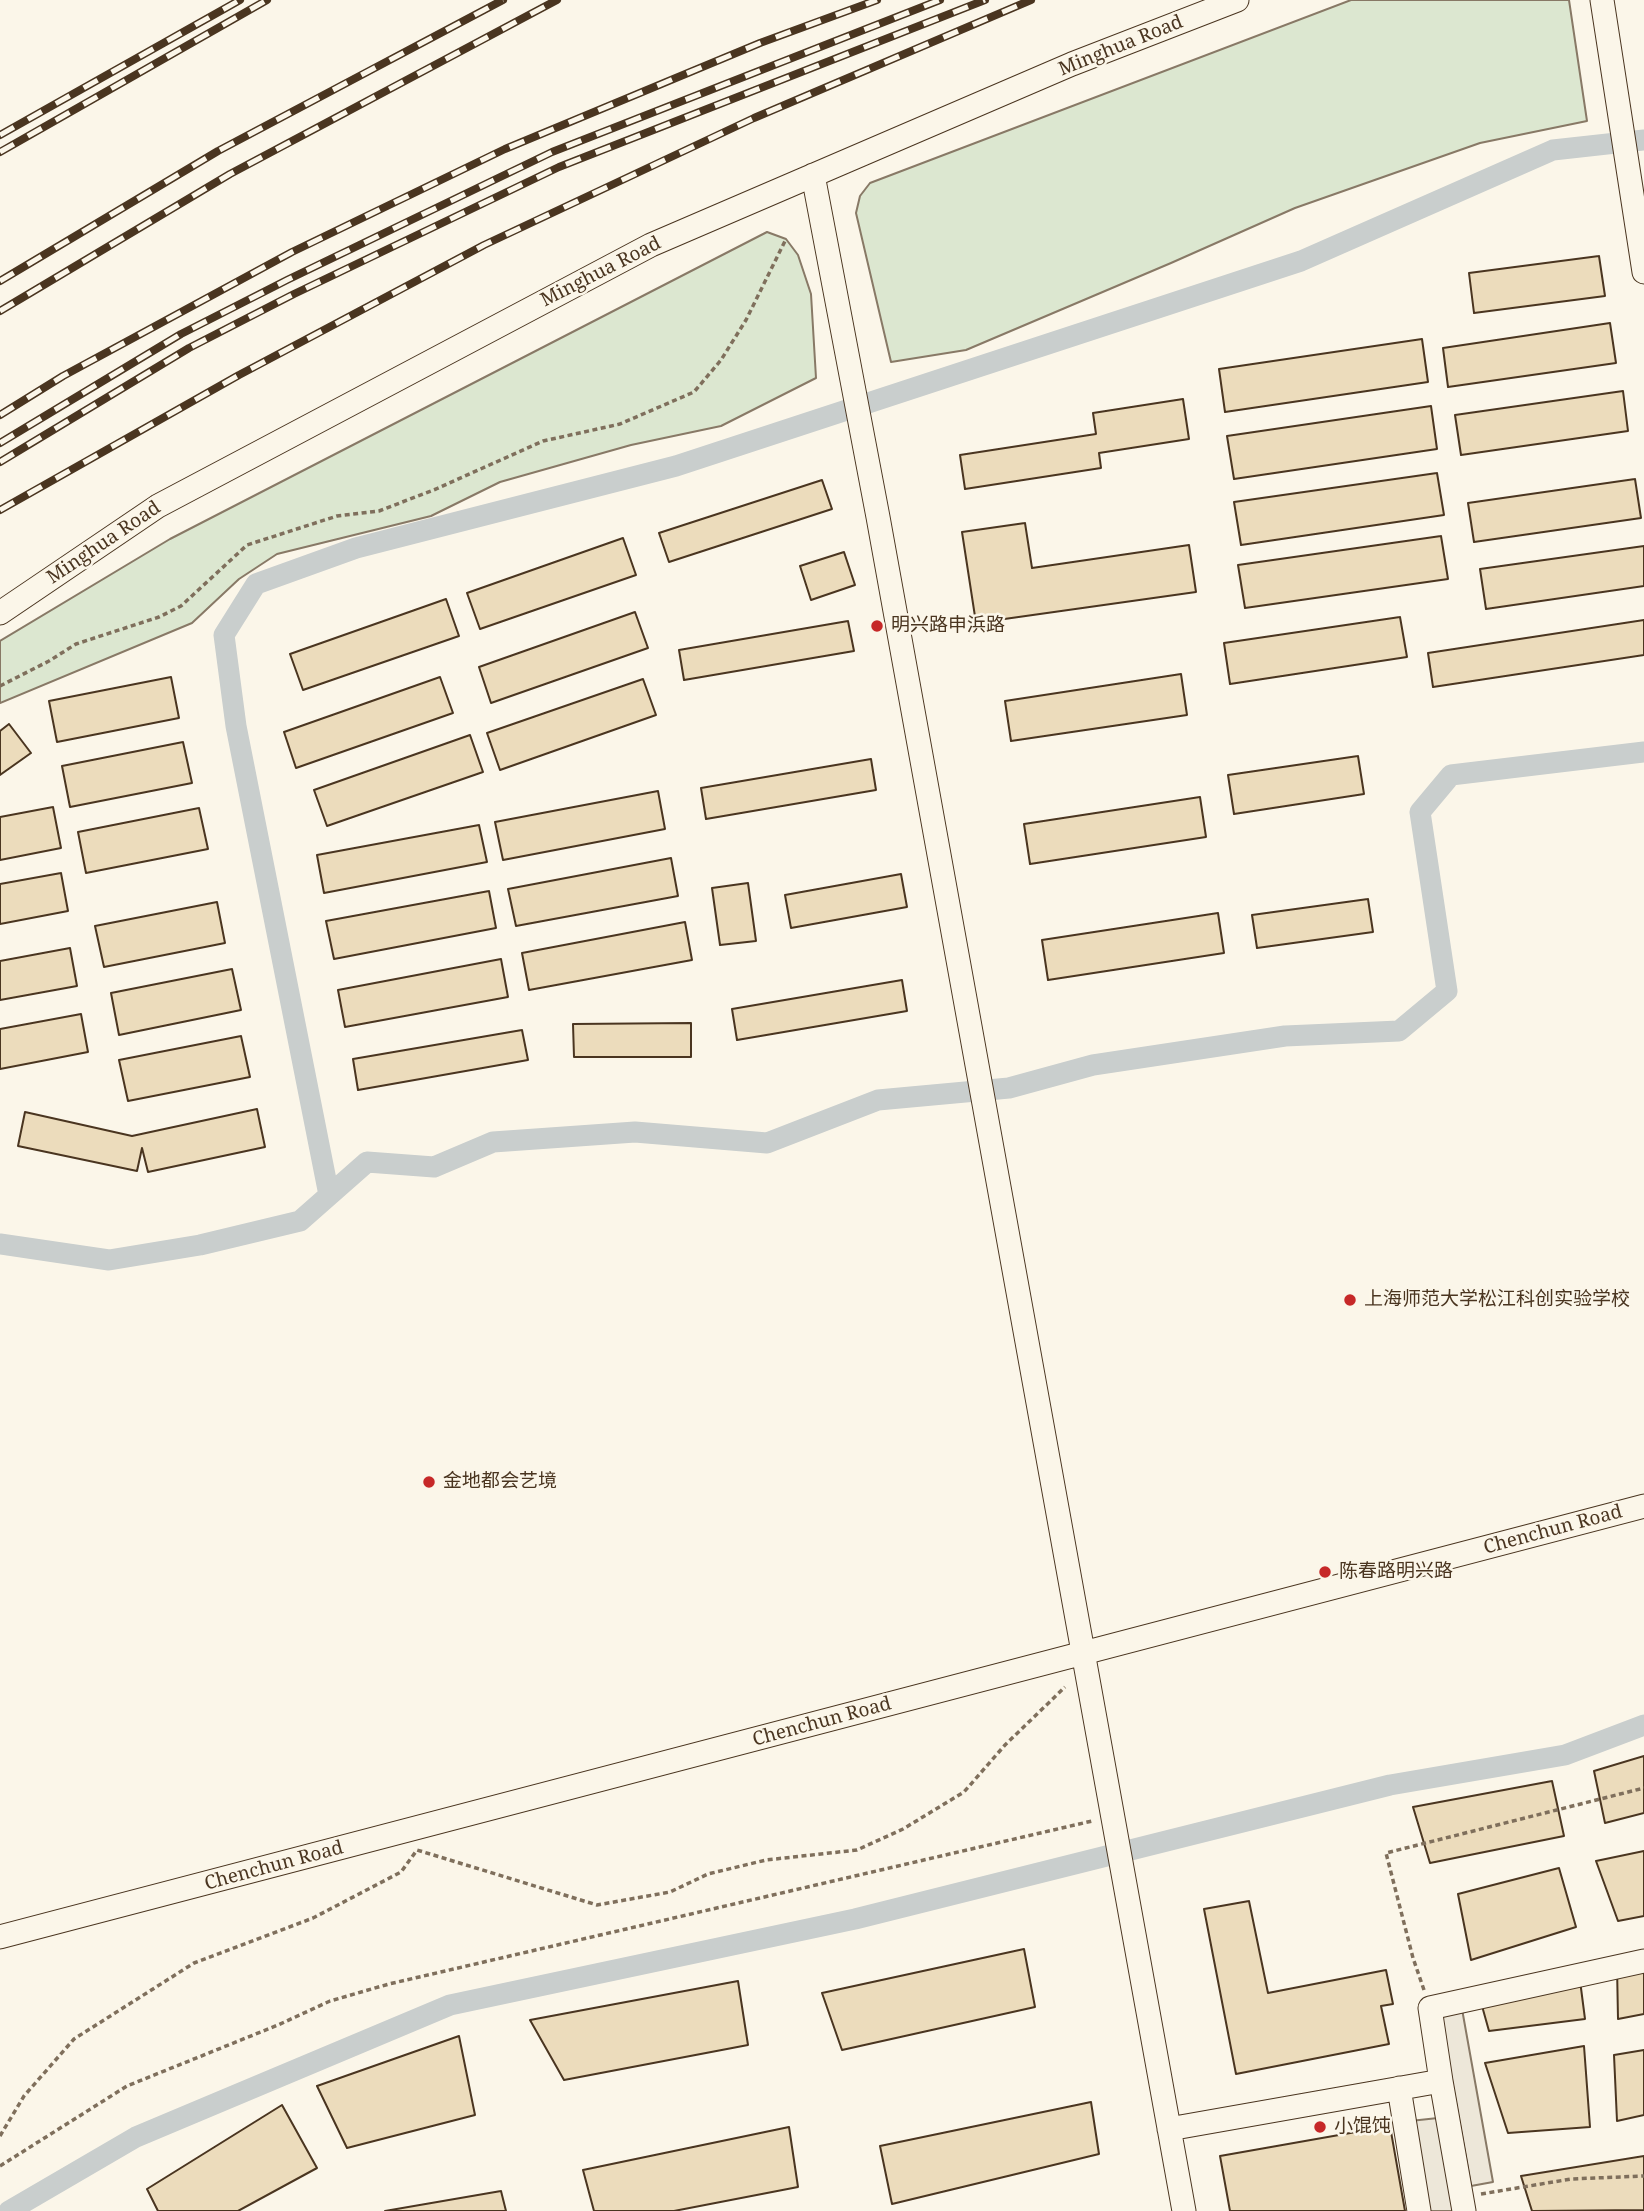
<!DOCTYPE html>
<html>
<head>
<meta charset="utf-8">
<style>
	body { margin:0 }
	canvas { display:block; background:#fbf6e9 }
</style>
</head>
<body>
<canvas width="1644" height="2211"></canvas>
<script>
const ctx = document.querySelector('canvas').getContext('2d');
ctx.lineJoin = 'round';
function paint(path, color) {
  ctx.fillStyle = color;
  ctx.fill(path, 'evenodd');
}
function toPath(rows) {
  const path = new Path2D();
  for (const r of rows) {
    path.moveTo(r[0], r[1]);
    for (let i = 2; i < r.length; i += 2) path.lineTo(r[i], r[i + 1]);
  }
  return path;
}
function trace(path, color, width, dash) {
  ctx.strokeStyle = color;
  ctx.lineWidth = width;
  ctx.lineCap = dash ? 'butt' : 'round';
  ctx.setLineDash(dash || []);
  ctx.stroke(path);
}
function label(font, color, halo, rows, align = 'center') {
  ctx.font = font + ' "Noto Serif","Noto Sans SC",serif';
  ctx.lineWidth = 5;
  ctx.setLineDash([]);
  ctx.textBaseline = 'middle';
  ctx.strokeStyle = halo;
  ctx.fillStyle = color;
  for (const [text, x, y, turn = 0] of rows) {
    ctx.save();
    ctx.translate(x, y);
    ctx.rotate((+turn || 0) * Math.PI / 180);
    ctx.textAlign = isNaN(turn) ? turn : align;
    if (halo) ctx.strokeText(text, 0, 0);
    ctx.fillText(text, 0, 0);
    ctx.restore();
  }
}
const green = toPath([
	[1351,0,1569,0,1587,121,1480,143,1295,208,1171,263,966,350,891,362,856,213,860,196,870,183,1351,0],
	[767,232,786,239,798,255,811,294,816,378,721,426,631,445,500,482,431,516,277,554,239,579,192,623,0,703,0,641,170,539,767,232]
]);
paint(green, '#dce7d0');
trace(green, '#887966', 2);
const parking = toPath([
	[1462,2009,1493,2182,1471,2186,1440,2014,1462,2009],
	[1438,2118,1455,2211,1425,2211,1410,2121,1438,2118]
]);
paint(parking, '#ede7d9');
trace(parking, '#887966', 2);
trace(toPath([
	[329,1195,236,726,224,635,256,584,356,548,676,466,1301,261,1553,150,1644,140],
	[0,1244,109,1260,200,1245,300,1221,367,1162,434,1167,493,1142,635,1132,767,1143,878,1100,1009,1088,1093,1065,1285,1036,1399,1031,1447,991,1420,812,1451,775,1644,752],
	[9,2211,136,2137,450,2005,855,1919,1390,1785,1565,1755,1644,1725]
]), '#c9cecd', 21);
const building = toPath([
	[1599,256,1605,296,1474,313,1469,273,1599,256],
	[1610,323,1616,363,1448,387,1443,348,1610,323],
	[1422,339,1428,382,1225,412,1219,369,1422,339],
	[1623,391,1628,431,1461,455,1455,415,1623,391],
	[1183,399,1189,439,1099,453,1101,468,965,489,960,455,1096,434,1093,413,1183,399],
	[1431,406,1437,449,1234,479,1227,436,1431,406],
	[1437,473,1444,515,1241,545,1234,502,1437,473],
	[1635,479,1641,518,1474,542,1468,503,1635,479],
	[822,480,832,509,669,562,659,533,822,480],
	[1025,523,1032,568,1189,545,1196,592,976,623,962,532,1025,523],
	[1441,536,1448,579,1245,608,1238,565,1441,536],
	[623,538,636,575,480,629,467,593,623,538],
	[1644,546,1644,586,1486,609,1480,569,1644,546],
	[844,552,855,585,811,600,800,566,844,552],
	[446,599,459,636,303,690,290,654,446,599],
	[635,612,648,648,491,703,479,667,635,612],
	[1400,617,1407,657,1230,684,1224,643,1400,617],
	[1644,620,1644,655,1433,687,1428,653,1644,620],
	[848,621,854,651,684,680,679,650,848,621],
	[1181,674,1187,715,1011,741,1005,701,1181,674],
	[171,677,179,718,57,742,49,701,171,677],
	[440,677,453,713,296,768,284,732,440,677],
	[643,679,656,715,500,770,487,733,643,679],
	[9,724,31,753,0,775,0,731,9,724],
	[470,735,483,772,327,826,314,790,470,735],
	[183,742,192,783,70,807,62,766,183,742],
	[1358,756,1364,794,1234,814,1228,775,1358,756],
	[871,759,876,790,706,819,701,788,871,759],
	[658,791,665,829,503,860,495,822,658,791],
	[1200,797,1206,837,1030,864,1024,824,1200,797],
	[53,807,61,848,0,860,0,817,53,807],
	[199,808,208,849,86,873,78,832,199,808],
	[479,825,487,862,324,893,317,855,479,825],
	[671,858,678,896,516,926,508,889,671,858],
	[61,873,68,911,0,924,0,884,61,873],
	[901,874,907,907,791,928,785,895,901,874],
	[748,883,756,941,720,945,712,888,748,883],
	[489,891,496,928,334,959,326,921,489,891],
	[1368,899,1373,932,1257,948,1252,915,1368,899],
	[217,902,225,943,104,967,95,926,217,902],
	[1218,913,1224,953,1048,980,1042,940,1218,913],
	[685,922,692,960,529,990,522,953,685,922],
	[70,948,77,986,0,1000,0,961,70,948],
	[501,959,508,997,345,1027,338,990,501,959],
	[232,969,241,1010,119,1035,111,993,232,969],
	[902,980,907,1011,737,1040,732,1009,902,980],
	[81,1014,88,1052,0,1069,0,1029,81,1014],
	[691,1023,691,1057,574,1057,573,1024,691,1023],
	[522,1030,528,1060,358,1090,353,1059,522,1030],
	[241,1036,250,1077,128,1101,119,1060,241,1036],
	[257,1109,265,1147,148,1172,142,1148,137,1171,18,1146,25,1112,132,1136,257,1109],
	[1644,1756,1644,1813,1605,1823,1594,1771,1644,1756],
	[1552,1781,1564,1836,1430,1863,1413,1807,1552,1781],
	[1644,1851,1644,1916,1618,1921,1596,1861,1644,1851],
	[1559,1868,1576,1927,1471,1960,1458,1894,1559,1868],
	[1249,1901,1268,1993,1386,1970,1393,2004,1381,2006,1389,2044,1236,2074,1204,1909,1249,1901],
	[1024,1949,1035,2007,842,2050,822,1993,1024,1949],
	[1644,1960,1644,2014,1618,2019,1617,1966,1644,1960],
	[1578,1965,1585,2019,1489,2031,1477,1988,1578,1965],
	[738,1981,748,2045,564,2080,530,2020,738,1981],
	[459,2036,475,2115,347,2148,317,2086,459,2036],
	[1584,2046,1590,2127,1508,2133,1485,2063,1584,2046],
	[1644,2050,1644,2115,1617,2121,1614,2055,1644,2050],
	[1091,2102,1099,2154,892,2204,880,2146,1091,2102],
	[282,2105,317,2168,238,2211,158,2211,147,2189,282,2105],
	[1390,2126,1405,2211,1230,2211,1220,2156,1390,2126],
	[789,2127,798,2187,674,2211,594,2211,583,2170,789,2127],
	[1644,2156,1644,2210,1532,2211,1521,2176,1644,2156],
	[501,2191,506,2211,385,2211,501,2191]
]);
paint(building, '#ecdcbc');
trace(building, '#4a3520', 2);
const minor = toPath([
	[1602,0,1644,272],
	[813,175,878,517,1184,2211],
	[0,613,158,506,651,245,1072,64,1237,0],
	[0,1937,1644,1506],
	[1441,2081,1430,2008,1644,1961],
	[1399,2088,1419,2211],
	[1169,2129,1441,2081,1464,2211]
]);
trace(minor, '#4a3520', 25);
trace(toPath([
	[0,686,49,661,76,644,159,617,181,606,247,545,337,516,379,511,436,489,543,441,620,424,694,392,721,360,746,320,786,239],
	[1424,1990,1413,1958,1386,1853,1644,1788],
	[0,2136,24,2096,74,2039,194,1963,313,1918,401,1872,417,1850,597,1905,670,1892,708,1874,766,1860,857,1850,903,1829,964,1792,1005,1745,1065,1687],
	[0,2166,127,2086,278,2025,330,2001,389,1984,1092,1821],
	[1481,2194,1571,2179,1644,2176]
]), '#7f6f5c', 3.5, [5, 3.5]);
trace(minor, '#fbf6e9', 23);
const rail = toPath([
	[0,135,240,0],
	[0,152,267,0],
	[0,281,218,151,503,0],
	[0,311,230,174,557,0],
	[0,415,63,376,292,252,505,149,760,43,877,0],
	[0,443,181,334,287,280,552,152,940,0],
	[0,462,189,348,294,294,559,167,985,0],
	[0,510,239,375,484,245,754,118,1031,0]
]);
trace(rail, '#4a3520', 8);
trace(rail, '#fbf6e9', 5, [16]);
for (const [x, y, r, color] of [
	[877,626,7,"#c62828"],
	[1350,1300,7,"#c62828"],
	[429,1482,7,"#c62828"],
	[1325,1572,7,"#c62828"],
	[1320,2127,7,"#c62828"]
]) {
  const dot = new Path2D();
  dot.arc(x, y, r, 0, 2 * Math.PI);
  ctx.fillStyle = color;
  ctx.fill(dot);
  trace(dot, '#fbf6e9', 2.5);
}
label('19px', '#4a3520', '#fbf6e9', [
	["Minghua Road",1121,46,-22],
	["Minghua Road",601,272,-27],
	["Minghua Road",104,543,-34],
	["Chenchun Road",1553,1530,-15],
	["Chenchun Road",822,1722,-15],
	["Chenchun Road",274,1866,-15]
]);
label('19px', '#4a3520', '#fbf6e9', [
	["明兴路申浜路",891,626],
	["上海师范大学松江科创实验学校",1364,1300],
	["金地都会艺境",443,1482],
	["陈春路明兴路",1339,1572],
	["小馄饨",1334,2127]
], 'left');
</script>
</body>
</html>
